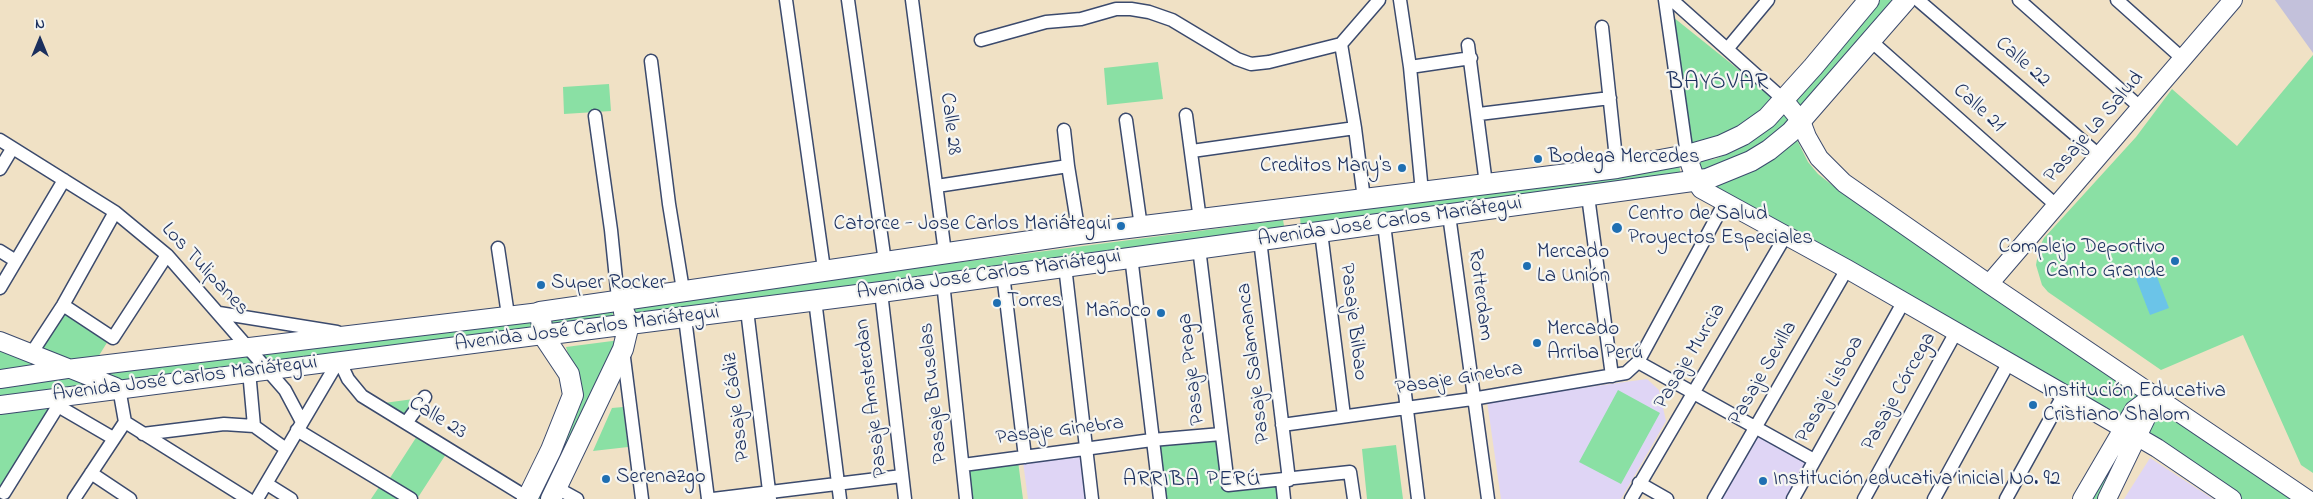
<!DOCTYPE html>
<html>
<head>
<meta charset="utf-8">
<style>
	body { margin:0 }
	#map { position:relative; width:2313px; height:499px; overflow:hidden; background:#f0e1c5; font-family:"Indie Flower",sans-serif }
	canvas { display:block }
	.north { position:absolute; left:15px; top:15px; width:50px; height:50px; -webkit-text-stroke:4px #f6f6f2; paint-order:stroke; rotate:0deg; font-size:14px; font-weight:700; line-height:20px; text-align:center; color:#1b2f5e }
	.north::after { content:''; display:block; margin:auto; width:18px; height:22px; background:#1b2f5e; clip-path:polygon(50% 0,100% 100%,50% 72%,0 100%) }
</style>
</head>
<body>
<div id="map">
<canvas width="2313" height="499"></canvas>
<div class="north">N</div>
</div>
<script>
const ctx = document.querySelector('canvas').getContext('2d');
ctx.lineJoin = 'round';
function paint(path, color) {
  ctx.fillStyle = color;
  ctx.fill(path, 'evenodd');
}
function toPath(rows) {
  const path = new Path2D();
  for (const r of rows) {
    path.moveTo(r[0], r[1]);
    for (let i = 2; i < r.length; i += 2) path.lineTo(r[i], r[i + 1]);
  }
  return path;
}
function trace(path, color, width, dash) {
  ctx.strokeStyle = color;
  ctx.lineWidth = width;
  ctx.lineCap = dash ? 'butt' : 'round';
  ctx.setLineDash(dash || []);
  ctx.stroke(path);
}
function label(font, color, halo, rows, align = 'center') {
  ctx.font = font + ' "Indie Flower",sans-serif';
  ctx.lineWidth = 4.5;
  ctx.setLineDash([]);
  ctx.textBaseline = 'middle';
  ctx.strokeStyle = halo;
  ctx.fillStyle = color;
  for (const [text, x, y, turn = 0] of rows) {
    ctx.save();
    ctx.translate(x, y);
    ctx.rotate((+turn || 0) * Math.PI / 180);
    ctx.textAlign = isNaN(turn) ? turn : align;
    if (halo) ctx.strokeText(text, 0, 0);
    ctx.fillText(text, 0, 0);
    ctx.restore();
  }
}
paint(toPath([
	[1647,379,1659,390,1666,421,1621,499,1501,499,1487,401],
	[1758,435,1807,462,1786,499,1720,499],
	[1081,455,1087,499,1028,499,1023,462],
	[2150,458,2213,499,2124,499]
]), '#dfd5f5');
paint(toPath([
	[2275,0,2313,0,2313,53]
]), '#c3c1db');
paint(toPath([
	[1880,0,1898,0,1805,112,1795,101],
	[1673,17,1774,98,1753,119,1725,138,1692,148],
	[2313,55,2313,473,2301,465,2243,335,2161,370,2048,292,2042,285,2036,265,2039,248,2044,238,2136,137,2172,89,2237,146],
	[1158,62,1163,99,1107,105,1104,68],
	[609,84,611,111,564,114,563,87],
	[1788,109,1796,120,1767,145,1699,175,1697,162,1715,159,1739,149],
	[1796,138,1808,162,1818,174,1832,185,2137,394,2137,399,2122,417,2117,417,1714,188,1714,185],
	[1679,164,1681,177,1301,229,1300,217],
	[1283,220,1285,231,637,321,632,305],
	[609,308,613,313,612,318,552,326,551,321,554,316],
	[61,312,108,341,95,362,70,365,35,351],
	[528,320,532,324,532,328,271,366,261,354],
	[620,340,545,499,533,499,580,394,566,347],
	[0,349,37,365,0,375],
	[248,354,255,364,115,385,98,374],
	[72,377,93,387,0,399,0,388],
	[1618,390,1660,413,1621,484,1579,462],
	[421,398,407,417,384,403],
	[2151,401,2293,499,2240,499,2144,434],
	[623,407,628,447,593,451,612,408],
	[48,408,52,412,4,489,0,487,0,414],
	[419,433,448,451,417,499,388,481],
	[1220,436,1226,488,1280,483,1282,499,1164,499,1158,443],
	[2122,441,2130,446,2102,499,2090,499],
	[1396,445,1403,499,1367,499,1362,449],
	[1018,461,1023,499,967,499,964,467],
	[379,487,400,499,371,499]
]), '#8ae0a4');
paint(toPath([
	[2154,269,2169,308,2150,315,2135,276]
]), '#6bc4e8');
const street = toPath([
	[786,0,824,269],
	[848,0,885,262],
	[912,0,945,253],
	[1400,0,1410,67,1422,192],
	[1665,0,1687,155],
	[1672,0,1783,99],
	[1918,0,2100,156],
	[2019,0,2141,108],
	[2117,0,2183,59],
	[1602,27,1617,168],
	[981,40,1046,22,1081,19,1116,9,1131,9,1149,12,1172,20,1237,59,1251,64,1269,62,1341,44,1379,0],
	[1871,41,2057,206],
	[1341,44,1355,128,1364,199],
	[1468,45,1486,184],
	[1728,48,1768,0],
	[651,61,669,204,683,290],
	[1410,67,1471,58],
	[1479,114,1610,98],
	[1186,115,1200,220],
	[595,116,611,230,618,299],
	[1126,120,1141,227],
	[1064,130,1068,166,1079,234],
	[0,140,115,212,167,255,285,390,302,422],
	[1192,151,1355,128],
	[0,169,12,149],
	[937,186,1068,166],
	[1588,196,1612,376],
	[1449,215,1488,499],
	[1384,224,1418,499],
	[1321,232,1344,416],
	[1260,240,1289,480],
	[498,248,508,315],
	[1199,248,1228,485,1350,472,1354,499],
	[0,251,16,261],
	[1131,256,1160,499],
	[1065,266,1092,499],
	[1003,274,1025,457],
	[943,282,966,499],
	[0,288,64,180],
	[881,292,905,499],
	[815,300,840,499],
	[63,305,113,338,167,255],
	[747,310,770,499],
	[219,313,337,332],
	[685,318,708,499],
	[623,350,642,499],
	[31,354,63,305,115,212],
	[339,360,348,379,362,396,528,498],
	[1638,362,1814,460],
	[249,371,254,426],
	[119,388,125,422,248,499],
	[58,406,113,438],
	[406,423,425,397],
	[1282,425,1472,399,1626,373,1638,362,1725,202],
	[297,430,411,499],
	[143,434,224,424,254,426,286,449],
	[963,465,1152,440,1221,434],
	[91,473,130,499],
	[1282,480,1284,499],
	[1639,483,1667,499],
	[267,484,291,499],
	[557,488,577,499],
	[4,493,58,406,58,396],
	[74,499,125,422],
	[257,499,339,360],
	[713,499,902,476],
	[1631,499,1786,235],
	[1714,499,1847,269],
	[1793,499,1904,301],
	[1864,499,1956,332],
	[1934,499,2009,362],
	[2006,499,2064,394]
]);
const secondary = toPath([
	[1783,99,1801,121,1807,137,1819,158,1844,183,1989,284,2307,499],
	[1687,155,1696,181,1701,189,1847,269,2064,394,2157,448,2232,499],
	[1989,284,2233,0],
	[0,341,116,387],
	[0,379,67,369,540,312],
	[0,405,543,335],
	[2082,499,2134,410,2149,399,2152,394],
	[2107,499,2148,414,2149,399]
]);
const primary = toPath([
	[543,335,881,292,1707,179,1751,161,1769,150,1791,132,1906,0],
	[527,499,551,450,573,395,569,374,543,335,540,312,1079,234,1617,168,1687,155,1722,145,1743,135,1767,118,1813,67,1869,0],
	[551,499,623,349,629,324,624,312]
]);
trace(street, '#3b4a6d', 15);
trace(secondary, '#3b4a6d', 20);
trace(primary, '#3b4a6d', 22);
trace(street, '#fff', 12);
trace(secondary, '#fff', 18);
trace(primary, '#fff', 20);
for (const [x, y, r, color] of [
	[1538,159,5,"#1f6fb2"],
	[1402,168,5,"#1f6fb2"],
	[1121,226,5,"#1f6fb2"],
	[1617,228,6,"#1f6fb2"],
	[2175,261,5,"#1f6fb2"],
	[1527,266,5,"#1f6fb2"],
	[541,285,5,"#1f6fb2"],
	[997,303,5,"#1f6fb2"],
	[1161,313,5,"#1f6fb2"],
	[1537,343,5,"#1f6fb2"],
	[2033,405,5,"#1f6fb2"],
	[606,479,5,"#1f6fb2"],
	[1763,481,5,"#1f6fb2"]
]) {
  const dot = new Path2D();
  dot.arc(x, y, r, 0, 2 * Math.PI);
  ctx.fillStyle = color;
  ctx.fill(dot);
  trace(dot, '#f6f6f2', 2);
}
label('21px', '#1b2f5e', '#f6f6f2', [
	["Calle 22",2022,63,41],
	["Calle 21",1978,109,42],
	["Calle 28",949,124,83],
	["Pasaje La Salud",2095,128,-49],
	["Avenida José Carlos Mariátegui",1390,223,-8],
	["Los Tulipanes",204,270,47],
	["Avenida José Carlos Mariátegui",989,276,-8],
	["Rotterdam",1479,295,83],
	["Pasaje Bilbao",1352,322,83],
	["Avenida José Carlos Mariátegui",587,330,-7],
	["Pasaje Murcia",1691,357,-59],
	["Pasaje Salamanca",1255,363,-97],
	["Pasaje Praga",1193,369,-97],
	["Pasaje Sevilla",1764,374,-60],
	["Avenida José Carlos Mariátegui",185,380,-7],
	["Pasaje Ginebra",1459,380,-9],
	["Pasaje Lisboa",1831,390,-61],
	["Pasaje Córcega",1900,392,-61],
	["Pasaje Bruselas",935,393,-96],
	["Pasaje Amsterdan",873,398,-97],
	["Pasaje Cádiz",738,407,-97],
	["Calle 23",437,419,31],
	["Pasaje Ginebra",1060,432,-7]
]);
label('21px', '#1b2f5e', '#f6f6f2', [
	["Bodega Mercedes",1548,159],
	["Creditos Mary's",1392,168,"right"],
	["Centro de Salud",1628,216],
	["Proyectos Especiales",1628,240],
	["Catorce - Jose Carlos Mariátegui",1111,226,"right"],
	["Complejo Deportivo",2165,249,"right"],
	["Canto Grande",2165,273,"right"],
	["Mercado",1537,254],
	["La Unión",1537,278],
	["Super Rocker",551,285],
	["Torres",1007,303],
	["Mañoco",1151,313,"right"],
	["Mercado",1547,331],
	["Arriba Perú",1547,355],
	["Institución Educativa",2043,393],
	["Cristiano Shalom",2043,417],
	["Serenazgo",616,479],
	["Institución educativa inicial No. 92",1773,481]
], 'left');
ctx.letterSpacing = '1px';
label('22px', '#1b2f5e', '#f6f6f2', [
	["ARRIBA PERÚ",1192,481]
]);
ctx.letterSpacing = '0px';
ctx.letterSpacing = '1px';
label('24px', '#1b2f5e', '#f6f6f2', [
	["BAYÓVAR",1718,84]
]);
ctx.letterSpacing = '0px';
</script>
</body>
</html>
